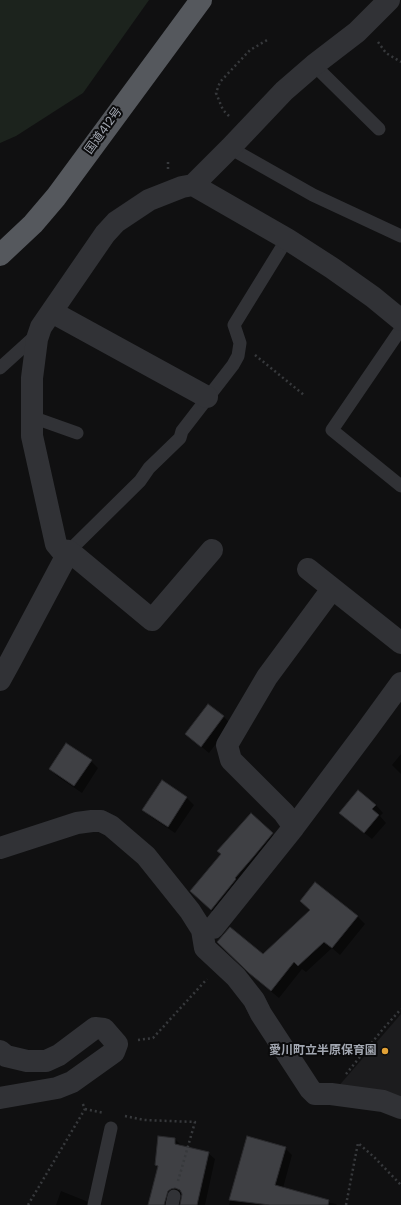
<!DOCTYPE html>
<html>
<head>
<meta charset="utf-8">
<style>
	body { margin:0 }
	canvas { display:block; background:#101011 }
</style>
</head>
<body>
<canvas width="401" height="1205"></canvas>
<script>
const ctx = document.querySelector('canvas').getContext('2d');
ctx.lineJoin = 'round';
function paint(path, color) {
  ctx.fillStyle = color;
  ctx.fill(path, 'evenodd');
}
function toPath(rows) {
  const path = new Path2D();
  for (const r of rows) {
    path.moveTo(r[0], r[1]);
    for (let i = 2; i < r.length; i += 2) path.lineTo(r[i], r[i + 1]);
  }
  return path;
}
function trace(path, color, width, dash) {
  ctx.strokeStyle = color;
  ctx.lineWidth = width;
  ctx.lineCap = dash ? 'butt' : 'round';
  ctx.setLineDash(dash || []);
  ctx.stroke(path);
}
function label(font, color, halo, rows, align = 'center') {
  ctx.font = font + ' Poppins,"Noto Sans JP",sans-serif';
  ctx.lineWidth = 4;
  ctx.setLineDash([]);
  ctx.textBaseline = 'middle';
  ctx.strokeStyle = halo;
  ctx.fillStyle = color;
  for (const [text, x, y, turn = 0] of rows) {
    ctx.save();
    ctx.translate(x, y);
    ctx.rotate((+turn || 0) * Math.PI / 180);
    ctx.textAlign = isNaN(turn) ? turn : align;
    if (halo) ctx.strokeText(text, 0, 0);
    ctx.fillText(text, 0, 0);
    ctx.restore();
  }
}
paint(toPath([
	[401,1014,401,1099,337,1088]
]), '#1c1c1e');
paint(toPath([
	[0,0,149,0,83,93,16,136,0,143]
]), '#1c231d');
paint(toPath([
	[208,705,224,717,231,724,209,753,186,734],
	[401,754,401,774,392,765],
	[91,761,98,768,82,793,57,776,50,769],
	[162,782,187,798,194,805,175,833,151,817,144,810],
	[376,805,383,813,380,816,386,823,372,839,348,820],
	[251,815,279,841,219,917,198,898,222,855],
	[357,916,365,924,340,955,332,948,306,972,302,969,279,998,257,980,218,942,263,955],
	[159,1137,175,1139,182,1146,208,1153,215,1159,205,1205,181,1205,183,1195,179,1195,172,1205,149,1205,159,1168,156,1165],
	[248,1137,285,1148,292,1155,283,1188,315,1200,336,1204,337,1205,229,1205],
	[61,1191,86,1201,90,1205,56,1205]
]), '#0007');
const building = toPath([
	[208,704,224,716,201,747,185,734,208,704],
	[66,743,92,760,74,786,49,769,66,743],
	[162,780,187,797,168,827,142,810,162,780],
	[358,790,376,805,372,809,379,815,364,833,339,813,358,790],
	[251,813,273,833,254,856,235,878,236,879,211,910,190,891,221,854,217,851,251,813],
	[315,882,358,916,332,948,324,942,298,966,294,962,271,991,249,973,217,942,230,927,263,954,310,910,300,901,315,882],
	[158,1136,175,1138,175,1144,209,1152,197,1205,180,1205,182,1194,180,1190,175,1188,171,1189,168,1191,164,1205,148,1205,158,1166,155,1165,158,1136],
	[247,1136,286,1147,275,1185,329,1200,328,1205,270,1205,229,1200,247,1136]
]);
paint(building, '#3f4044');
trace(building, '#2a2a2d', 1);
trace(toPath([
	[378,42,386,53,401,62],
	[229,116,223,110,216,93,220,82,250,50,269,39],
	[168,162,168,170],
	[255,355,304,395],
	[138,1040,153,1038,207,979],
	[346,1074,383,1029,401,1009],
	[85,1109,104,1113],
	[125,1116,144,1120,195,1122,178,1181],
	[28,1205,85,1109,82,1102],
	[346,1205,358,1143,374,1157,401,1185]
]), '#37393c', 2.5, [2, 3]);
trace(toPath([
	[314,65,379,129],
	[230,148,313,195,401,236],
	[401,329,332,430,401,486],
	[0,368,32,339,37,339],
	[32,417,77,433],
	[69,551,140,481,149,468,180,438,182,431,233,365,238,356,240,343,234,325,287,239],
	[94,1205,111,1128],
	[172,1205,174,1196]
]), '#313236', 13);
trace(toPath([
	[389,0,357,32,314,65,284,91,230,148,193,185,287,239,332,268,373,297,401,320],
	[52,312,207,397],
	[69,551,152,620,212,550],
	[308,569,401,643],
	[0,680,11,660,69,551,61,550,56,544,32,436,32,378,37,339,41,327,105,234,116,222,149,200,182,187,193,185],
	[294,827,284,813,231,760,227,745,267,677,332,589],
	[0,848,77,823,92,821,101,821,111,826,146,856,190,911,202,930,205,948,236,977,254,1000,261,1014,310,1089,315,1094,331,1094,383,1101,401,1108],
	[202,930,213,928,294,827,366,731,401,683],
	[0,1051,6,1056,27,1061,46,1061,59,1055,95,1028,104,1029,117,1044,114,1052,72,1082,57,1088,0,1098]
]), '#313236', 22);
trace(toPath([
	[0,255,33,224,56,197,201,0]
]), '#55585d', 22);
for (const [x, y, r, color] of [
	[385,1051,4,"#e2a136"]
]) {
  const dot = new Path2D();
  dot.arc(x, y, r, 0, 2 * Math.PI);
  ctx.fillStyle = color;
  ctx.fill(dot);
  trace(dot, '#0b0b0c', 1.5);
}
label('12px', '#a2a7b1', '#0b0b0c', [
	["国道412号",104,131,-54]
]);
label('bold 12px', '#a2a7b1', '#0b0b0c', [
	["愛川町立半原保育園",377,1051]
], 'right');
</script>
</body>
</html>
